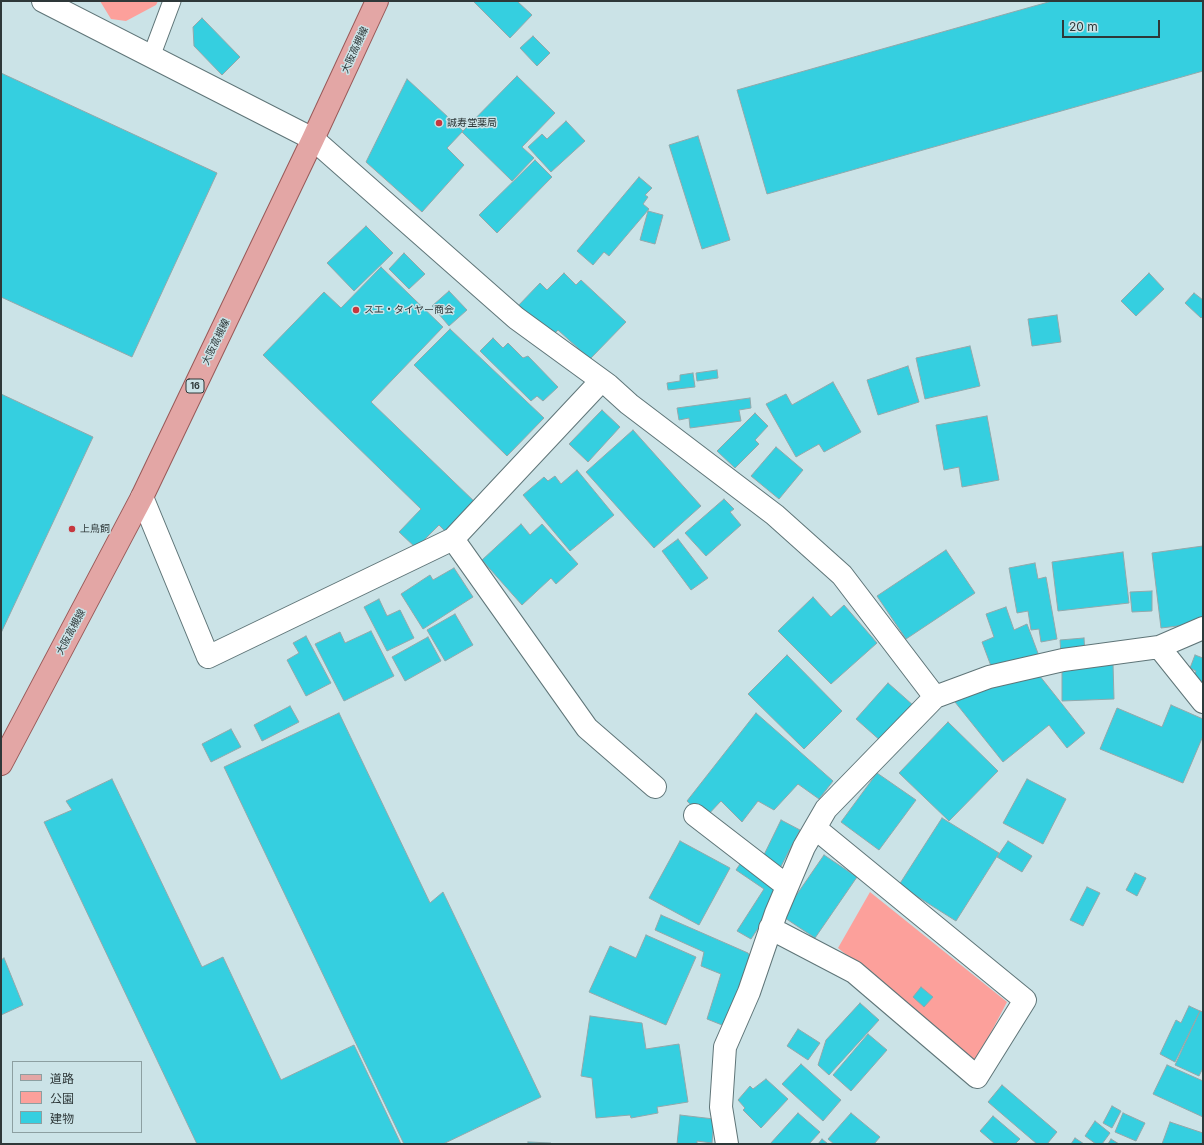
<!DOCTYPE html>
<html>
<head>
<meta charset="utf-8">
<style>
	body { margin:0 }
	#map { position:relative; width:1204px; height:1145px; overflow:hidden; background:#cbe3e7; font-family:Inter,"Noto Sans JP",sans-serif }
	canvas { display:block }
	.frame { position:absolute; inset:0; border:2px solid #2e3839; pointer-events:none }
	.legend { position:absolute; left:12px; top:1061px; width:130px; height:72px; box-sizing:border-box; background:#cbe3e7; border:1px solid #8c9fa1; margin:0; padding:5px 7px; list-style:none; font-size:12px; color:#2e3839 }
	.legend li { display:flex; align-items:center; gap:8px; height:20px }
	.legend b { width:20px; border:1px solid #8c9fa1 }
	.scale { position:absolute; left:1062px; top:20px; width:98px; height:18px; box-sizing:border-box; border:2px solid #2e3839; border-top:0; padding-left:5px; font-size:12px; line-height:14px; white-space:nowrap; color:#2e3839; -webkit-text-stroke:3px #cbe3e7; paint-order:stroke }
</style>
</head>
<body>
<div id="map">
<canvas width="1204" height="1145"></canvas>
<div class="frame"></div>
<ul class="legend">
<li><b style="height:5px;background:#e3a6a5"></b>道路</li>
<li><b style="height:11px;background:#fca09b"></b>公園</li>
<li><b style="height:11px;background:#35cfe0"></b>建物</li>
</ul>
<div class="scale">20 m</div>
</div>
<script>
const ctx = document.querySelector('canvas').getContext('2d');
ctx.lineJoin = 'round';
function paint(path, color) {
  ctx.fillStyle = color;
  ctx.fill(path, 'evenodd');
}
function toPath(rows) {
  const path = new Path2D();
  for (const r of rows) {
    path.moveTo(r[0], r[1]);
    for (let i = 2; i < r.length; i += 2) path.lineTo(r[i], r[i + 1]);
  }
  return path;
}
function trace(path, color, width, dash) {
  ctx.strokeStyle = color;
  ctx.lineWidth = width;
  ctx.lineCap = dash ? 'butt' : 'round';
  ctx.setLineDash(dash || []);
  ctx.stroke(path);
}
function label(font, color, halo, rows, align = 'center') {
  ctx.font = font + ' Inter,"Noto Sans JP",sans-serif';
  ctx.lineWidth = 3;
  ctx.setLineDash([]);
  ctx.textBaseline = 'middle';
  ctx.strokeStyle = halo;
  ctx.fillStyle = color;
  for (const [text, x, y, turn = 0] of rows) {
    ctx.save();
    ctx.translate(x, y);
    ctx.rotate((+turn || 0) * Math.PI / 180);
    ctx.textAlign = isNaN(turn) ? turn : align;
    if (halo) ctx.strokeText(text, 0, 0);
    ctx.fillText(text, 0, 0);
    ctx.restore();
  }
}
paint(toPath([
	[100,1,158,1,156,5,126,21,111,19],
	[870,892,1007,1002,976,1061,838,948]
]), '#fca09b');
const building = toPath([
	[473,1,517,1,532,15,510,38,473,1],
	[1052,1,1203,1,1203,71,767,194,737,90,1052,1],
	[202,18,240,57,222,75,194,46,193,27,202,18],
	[533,36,550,53,537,66,520,48,533,36],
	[1,73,217,173,132,357,1,297,1,73],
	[517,76,555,113,522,147,534,158,512,181,462,132,517,76],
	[407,79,463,131,447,148,464,165,422,212,366,162,407,79],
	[566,121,585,141,551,172,528,147,542,134,547,139,566,121],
	[698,136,730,240,702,249,669,145,698,136],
	[535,160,552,177,497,233,479,215,535,160],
	[639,177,652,188,645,195,648,197,643,204,649,209,609,256,604,252,593,265,577,251,639,177],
	[648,211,663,215,655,244,640,240,648,211],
	[366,226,393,253,354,291,327,263,366,226],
	[404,253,425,274,409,289,389,269,404,253],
	[381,267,443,327,371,402,478,505,448,534,439,525,416,548,399,532,421,509,263,355,324,292,341,308,381,267],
	[564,273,576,285,581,280,626,322,590,359,558,330,550,338,517,307,540,283,547,290,564,273],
	[1149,273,1164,289,1136,316,1121,301,1149,273],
	[449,291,467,310,449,326,432,306,449,291],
	[1194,293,1203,300,1203,316,1201,318,1185,303,1194,293],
	[1057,315,1061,342,1032,346,1028,319,1057,315],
	[450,329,544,418,507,456,414,365,450,329],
	[493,338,503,348,508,343,523,358,528,356,558,387,543,401,537,396,531,401,480,351,493,338],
	[970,346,980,386,925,399,916,358,970,346],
	[908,366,919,402,878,415,867,380,908,366],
	[717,370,718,378,697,381,696,373,717,370],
	[693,373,695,387,668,390,667,383,680,381,680,375,693,373],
	[833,382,861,432,824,452,819,444,796,457,766,404,786,394,792,405,833,382],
	[1,394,93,437,1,633,1,394],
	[750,398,751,408,739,410,741,421,690,428,689,418,679,420,677,408,750,398],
	[602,410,620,427,588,462,569,444,602,410],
	[755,413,768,426,755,440,759,444,735,468,717,451,755,413],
	[987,416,999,480,962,487,959,467,944,470,936,425,987,416],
	[633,430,701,506,654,548,586,472,633,430],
	[776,447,803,470,779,499,751,476,776,447],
	[577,470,614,515,570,551,523,495,544,477,548,481,555,476,561,484,577,470],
	[724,499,734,509,730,512,741,525,706,556,685,533,724,499],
	[521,524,530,535,542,524,578,564,556,584,551,578,522,605,482,560,521,524],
	[678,539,708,578,691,590,662,551,678,539],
	[1203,546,1203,623,1161,628,1152,553,1203,546],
	[946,550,975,593,906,639,877,596,946,550],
	[1123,552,1129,603,1058,611,1052,562,1123,552],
	[1035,563,1038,579,1046,577,1057,639,1041,642,1039,629,1031,630,1028,611,1017,613,1009,568,1035,563],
	[454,568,473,597,423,629,401,594,430,575,433,580,454,568],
	[1152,591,1152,611,1132,612,1130,592,1152,591],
	[813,597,831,617,844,605,877,643,831,684,778,631,813,597],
	[379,599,387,616,400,610,414,638,387,651,364,607,379,599],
	[1006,607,1014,630,1027,624,1039,656,994,674,982,642,994,637,986,614,1006,607],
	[455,614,473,645,445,661,427,630,455,614],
	[371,631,394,676,344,701,315,644,340,632,345,643,371,631],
	[306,636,331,683,306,696,287,660,299,653,293,643,306,636],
	[428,637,441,661,405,681,392,657,428,637],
	[1084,638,1085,654,1061,656,1060,640,1084,638],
	[787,655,842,711,804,749,748,694,787,655],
	[1195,655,1203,658,1203,692,1196,684,1198,678,1194,676,1196,671,1190,668,1195,655],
	[1113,663,1114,699,1062,701,1062,665,1113,663],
	[1039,675,1085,733,1067,748,1049,725,1003,762,955,702,975,686,1039,675],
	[888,683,914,706,882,742,856,719,888,683],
	[1171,705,1203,719,1203,736,1183,783,1100,749,1117,708,1162,727,1171,705],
	[290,706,299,722,262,741,254,725,290,706],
	[339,713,430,903,443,892,541,1097,443,1144,404,1144,224,767,339,713],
	[756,713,833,781,819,799,798,784,774,810,758,801,742,822,721,801,705,818,687,801,756,713],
	[948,722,998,771,949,821,899,773,948,722],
	[231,729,241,747,211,762,202,744,231,729],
	[877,773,916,800,879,850,841,822,877,773],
	[112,779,202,967,223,957,281,1080,354,1045,401,1144,197,1144,44,822,72,810,66,801,112,779],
	[1027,779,1066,799,1043,844,1003,823,1027,779],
	[942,818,999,853,956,921,899,885,942,818],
	[781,820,800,830,778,872,760,863,781,820],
	[680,841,730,868,699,925,649,898,680,841],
	[1008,841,1032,856,1022,872,997,857,1008,841],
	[824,855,857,877,815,938,782,916,824,855],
	[744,858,786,886,751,939,737,931,764,889,736,870,744,858],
	[1135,873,1146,878,1137,896,1126,890,1135,873],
	[1087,887,1100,893,1083,926,1070,920,1087,887],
	[661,915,748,953,751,958,727,1027,707,1019,721,974,701,966,704,952,655,930,661,915],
	[646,935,696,957,666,1025,589,992,610,946,636,958,646,935],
	[4,958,23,1005,1,1015,1,960,4,958],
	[921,987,933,997,924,1007,913,997,921,987],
	[860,1003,879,1020,829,1075,818,1065,826,1040,860,1003],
	[1189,1006,1200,1011,1175,1062,1160,1054,1176,1020,1181,1023,1189,1006],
	[1200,1011,1203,1012,1203,1068,1199,1076,1175,1065,1200,1011],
	[590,1016,642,1023,646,1049,679,1044,688,1102,657,1107,658,1113,631,1118,630,1115,596,1118,592,1078,581,1076,590,1016],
	[798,1029,820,1043,808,1060,787,1046,798,1029],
	[868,1034,887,1050,851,1091,833,1075,868,1034],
	[801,1064,841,1100,823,1121,782,1084,801,1064],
	[1167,1065,1203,1081,1203,1117,1153,1094,1167,1065],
	[766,1079,788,1099,761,1128,743,1110,745,1108,738,1100,750,1086,753,1089,766,1079],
	[1002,1085,1057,1132,1047,1144,1037,1144,988,1102,1002,1085],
	[1112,1106,1121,1111,1112,1128,1103,1123,1112,1106],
	[798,1113,820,1132,809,1144,770,1144,798,1113],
	[851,1113,880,1137,874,1144,834,1144,828,1139,851,1113],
	[1123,1113,1145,1123,1136,1141,1115,1132,1123,1113],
	[680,1115,714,1119,712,1143,697,1141,697,1144,677,1144,680,1115],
	[993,1116,1020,1139,1015,1144,995,1144,980,1131,993,1116],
	[1095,1121,1110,1133,1102,1144,1096,1144,1085,1136,1095,1121],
	[1170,1122,1203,1133,1202,1144,1162,1144,1170,1122],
	[1075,1138,1084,1144,1071,1144,1075,1138],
	[822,1139,828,1144,818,1144,822,1139],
	[1111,1139,1119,1144,1108,1144,1111,1139],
	[528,1142,551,1143,551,1144,528,1144,528,1142]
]);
paint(building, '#35cfe0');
trace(building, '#91a8ab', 1);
const service = toPath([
	[151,57,172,1]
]);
const minor = toPath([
	[43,1,313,139,516,318,608,385,629,404,775,515,842,575,935,697],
	[142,497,208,657,453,539,601,381],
	[453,539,587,728,655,787],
	[1159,647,1203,702],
	[695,815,787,886],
	[770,928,854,972,977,1077,1025,1000,815,828],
	[727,1144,721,1107,725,1047,749,992,776,913,804,847,826,809,935,697,989,677,1063,660,1159,647,1203,628]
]);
const primary = toPath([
	[1,764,142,497,313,139,377,1]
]);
trace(service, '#5f7578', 19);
trace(minor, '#5f7578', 24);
trace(primary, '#985958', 24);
trace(service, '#fff', 17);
trace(minor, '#fff', 22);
trace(primary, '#e3a6a5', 22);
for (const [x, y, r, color] of [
	[439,123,4,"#c6373e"],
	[356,310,4,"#c6373e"],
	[72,529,4,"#c6373e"]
]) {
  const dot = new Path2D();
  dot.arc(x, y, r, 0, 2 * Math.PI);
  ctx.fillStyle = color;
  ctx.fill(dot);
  trace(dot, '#cbe3e7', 1.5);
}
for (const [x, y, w] of [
	[195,386,18]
]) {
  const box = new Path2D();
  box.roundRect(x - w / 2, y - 7, w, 14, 3);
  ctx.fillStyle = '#cbe3e7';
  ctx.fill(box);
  trace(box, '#2e3839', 1);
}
label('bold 9px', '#2e3839', null, [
	["16",195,386]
]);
label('10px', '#2e3839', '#cbe3e7', [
	["大阪高槻線",355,50,-65],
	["大阪高槻線",216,342,-64],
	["大阪高槻線",71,632,-62]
]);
label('10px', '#2e3839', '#cbe3e7', [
	["誠寿堂薬局",447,123],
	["スエ・タイヤー商会",364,310],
	["上鳥飼",80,529]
], 'left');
</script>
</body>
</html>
